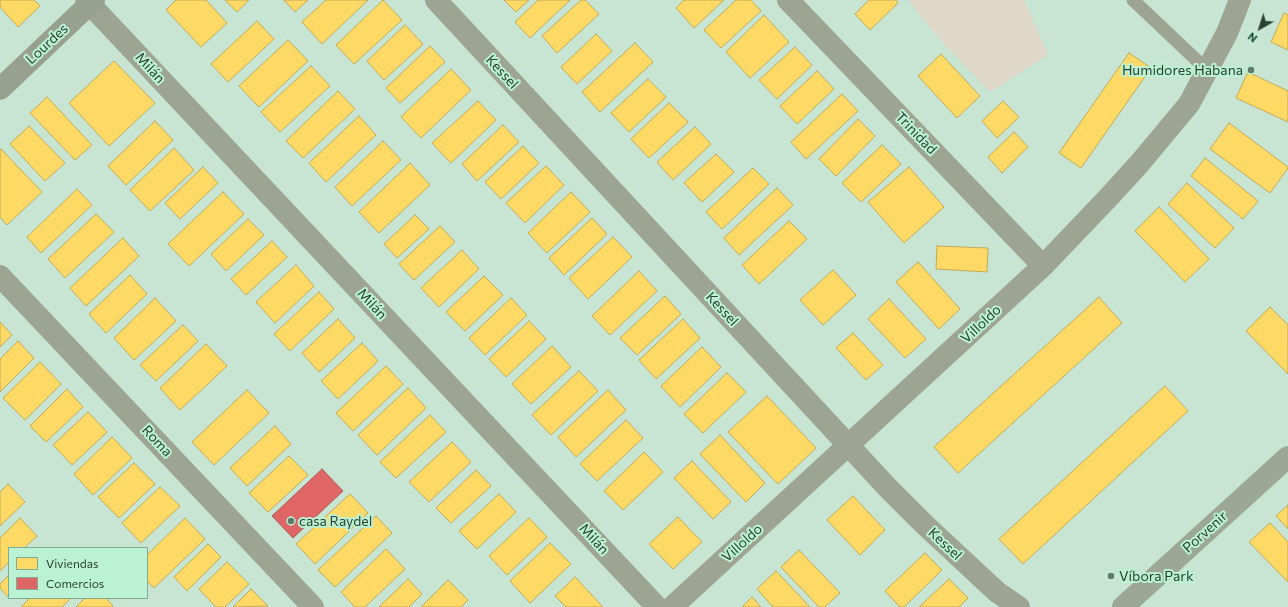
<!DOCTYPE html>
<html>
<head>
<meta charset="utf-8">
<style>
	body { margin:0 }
	#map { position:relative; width:1288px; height:607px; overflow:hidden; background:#c8e5d4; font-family:Commissioner,sans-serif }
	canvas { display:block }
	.legend { position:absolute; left:8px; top:547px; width:140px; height:52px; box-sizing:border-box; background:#bbf2d3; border:1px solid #81ab93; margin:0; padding:5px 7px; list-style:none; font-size:12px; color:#2a4034 }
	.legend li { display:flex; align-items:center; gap:8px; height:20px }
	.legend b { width:20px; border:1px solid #81ab93 }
	.north { position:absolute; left:1240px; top:8px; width:40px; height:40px; -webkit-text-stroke:3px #bbf2d3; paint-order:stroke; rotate:219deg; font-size:11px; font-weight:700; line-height:16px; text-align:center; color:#2a4034 }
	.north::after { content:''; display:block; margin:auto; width:14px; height:18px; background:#2a4034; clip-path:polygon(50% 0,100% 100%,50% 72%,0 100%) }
</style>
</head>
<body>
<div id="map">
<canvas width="1288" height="607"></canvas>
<ul class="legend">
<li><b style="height:11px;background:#ffd966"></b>Viviendas</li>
<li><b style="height:11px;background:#e06666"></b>Comercios</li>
</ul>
<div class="north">N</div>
</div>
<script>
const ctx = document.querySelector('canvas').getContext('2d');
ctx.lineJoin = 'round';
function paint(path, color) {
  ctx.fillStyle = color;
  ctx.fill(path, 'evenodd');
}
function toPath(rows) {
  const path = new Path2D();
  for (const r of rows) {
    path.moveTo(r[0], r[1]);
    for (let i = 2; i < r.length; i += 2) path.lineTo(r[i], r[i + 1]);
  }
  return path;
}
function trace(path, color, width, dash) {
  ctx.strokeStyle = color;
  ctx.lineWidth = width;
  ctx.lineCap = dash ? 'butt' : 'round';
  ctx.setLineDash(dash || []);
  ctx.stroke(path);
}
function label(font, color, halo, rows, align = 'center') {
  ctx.font = font + ' Commissioner,sans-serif';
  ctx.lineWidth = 4;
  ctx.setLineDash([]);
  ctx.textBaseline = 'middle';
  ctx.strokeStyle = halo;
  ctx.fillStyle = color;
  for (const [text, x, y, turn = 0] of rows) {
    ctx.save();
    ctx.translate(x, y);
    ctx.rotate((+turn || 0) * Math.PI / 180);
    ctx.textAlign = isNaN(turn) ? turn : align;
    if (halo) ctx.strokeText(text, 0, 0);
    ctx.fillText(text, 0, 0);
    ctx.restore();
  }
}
paint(toPath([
	[908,0,1024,0,1048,55,990,92,943,43]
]), '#dfd7c8');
const homes = toPath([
	[0,0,34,0,40,6,18,27,0,7,0,0],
	[176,0,206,0,227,23,201,47,166,10,176,0],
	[225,0,249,0,237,12,225,0],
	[284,0,308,0,295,12,284,0],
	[326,0,368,0,322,44,302,22,326,0],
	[383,0,402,20,354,64,336,45,383,0],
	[504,0,529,0,516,12,504,0],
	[538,0,570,0,530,38,515,22,538,0],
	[581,0,585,0,599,14,557,53,542,36,581,0],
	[684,0,724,0,694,28,676,8,684,0],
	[736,0,751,0,761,11,721,48,704,30,736,0],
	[869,0,896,0,898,3,870,30,855,14,869,0],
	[1284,13,1288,15,1288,50,1271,42,1284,13],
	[764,15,789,42,750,78,726,52,764,15],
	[257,21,274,39,228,82,211,64,257,21],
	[405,25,423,44,384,80,367,61,405,25],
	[596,34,612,51,577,84,561,67,596,34],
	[288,40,308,61,259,107,239,86,288,40],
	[635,43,653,62,600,112,582,92,635,43],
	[430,46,445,62,400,103,386,88,430,46],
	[795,47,812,65,777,99,759,80,795,47],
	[1129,53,1151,68,1081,168,1059,153,1129,53],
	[941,54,980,96,957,118,918,76,941,54],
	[114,61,155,103,109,146,69,103,114,61],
	[311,66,330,86,280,132,261,112,311,66],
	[451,69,471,90,421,138,401,117,451,69],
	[817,71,834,89,797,124,780,106,817,71],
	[1248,72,1288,91,1288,122,1236,98,1248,72],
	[648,79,666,97,629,132,611,113,648,79],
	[338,91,355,109,303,158,286,141,338,91],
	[842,94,858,111,806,159,791,142,842,94],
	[47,97,92,145,75,160,30,113,47,97],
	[478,101,496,120,451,163,432,143,478,101],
	[1003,101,1019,117,997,138,982,121,1003,101],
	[669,103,688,122,649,158,631,139,669,103],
	[359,116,376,135,326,182,309,163,359,116],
	[858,119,875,136,836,176,819,159,858,119],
	[155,121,173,140,126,185,108,166,155,121],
	[1229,123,1288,167,1288,168,1270,193,1210,149,1229,123],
	[503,125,519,142,477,181,462,164,503,125],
	[29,126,65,163,45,181,10,144,29,126],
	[695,127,711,144,673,180,657,162,695,127],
	[1014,132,1028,147,1002,173,988,157,1014,132],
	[383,141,401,160,352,206,335,187,383,141],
	[882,145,901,164,861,202,842,183,882,145],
	[523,146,539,163,501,199,485,182,523,146],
	[174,148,194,170,150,211,130,190,174,148],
	[1,149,42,192,7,225,0,217,0,151,1,149],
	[716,154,734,172,702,202,684,183,716,154],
	[1205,158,1258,201,1243,219,1191,176,1205,158],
	[410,163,430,185,379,233,359,212,410,163],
	[546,166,564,185,525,223,506,203,546,166],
	[203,167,218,183,180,219,165,203,203,167],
	[909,167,944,207,904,243,868,202,909,167],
	[753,168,769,184,722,229,706,212,753,168],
	[1187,183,1234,228,1215,248,1168,204,1187,183],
	[777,188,793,205,739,255,724,238,777,188],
	[77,189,92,205,41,253,27,237,77,189],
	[223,192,244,214,189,266,168,244,223,192],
	[571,192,590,212,547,253,528,233,571,192],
	[1159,207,1209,259,1185,282,1135,231,1159,207],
	[96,214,114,232,65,278,48,259,96,214],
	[415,215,429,229,397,258,384,244,415,215],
	[592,218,607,234,564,275,549,258,592,218],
	[248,219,264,235,226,271,211,254,248,219],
	[789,221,807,239,759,284,742,265,789,221],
	[440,226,455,242,414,280,399,264,440,226],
	[613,237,632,257,588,299,569,278,613,237],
	[123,238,139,256,86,306,70,288,123,238],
	[272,241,287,257,246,295,231,279,272,241],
	[937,246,988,248,987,272,936,269,937,246],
	[462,250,479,269,439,307,421,288,462,250],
	[918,262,960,309,939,329,896,282,918,262],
	[296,265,314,286,275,323,256,302,296,265],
	[833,270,856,295,823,325,800,300,833,270],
	[639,271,657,291,610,335,592,316,639,271],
	[130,275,147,294,106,333,89,314,130,275],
	[484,276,503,295,465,331,446,312,484,276],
	[319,292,334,309,290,351,274,334,319,292],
	[665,296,681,314,637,355,620,338,665,296],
	[1099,297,1122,323,958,473,934,447,1099,297],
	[155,298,176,321,134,360,114,338,155,298],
	[511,298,527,315,485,355,469,338,511,298],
	[889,299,926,339,905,358,868,319,889,299],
	[1270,307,1288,325,1288,374,1246,331,1270,307],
	[338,319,355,338,319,372,302,353,338,319],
	[683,319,700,338,656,379,639,360,683,319],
	[529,321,546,339,506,377,489,359,529,321],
	[0,322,12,335,0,347,0,322],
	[183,325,198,341,156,381,140,365,183,325],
	[853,333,883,365,866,380,836,348,853,333],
	[18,341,34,358,0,392,0,359,18,341],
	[362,343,378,361,338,399,321,381,362,343],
	[206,344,227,366,180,410,160,388,206,344],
	[552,346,571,367,531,404,512,384,552,346],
	[702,347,721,367,680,407,661,386,702,347],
	[40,362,61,384,25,420,3,398,40,362],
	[386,366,403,384,353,431,336,413,386,366],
	[579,371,598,391,551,435,532,415,579,371],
	[727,373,746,392,703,433,684,414,727,373],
	[1165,386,1188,411,1023,564,999,539,1165,386],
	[408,388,426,408,377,455,358,435,408,388],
	[67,389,83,407,46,442,30,426,67,389],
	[247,390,269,413,214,465,192,442,247,390],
	[608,390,626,410,576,457,558,437,608,390],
	[767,396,816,448,778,484,728,432,767,396],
	[88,412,107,432,72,465,53,445,88,412],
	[430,415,446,432,396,478,380,462,430,415],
	[626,420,643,438,597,481,580,464,626,420],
	[275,426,291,444,247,486,230,468,275,426],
	[720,435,765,483,746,502,700,454,720,435],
	[112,437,132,458,93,495,74,474,112,437],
	[452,442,471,462,429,502,409,482,452,442],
	[644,452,663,472,623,510,604,491,644,452],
	[289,456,308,475,268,512,249,493,289,456],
	[692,461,731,502,713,519,674,478,692,461],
	[134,463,155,484,119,518,98,497,134,463],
	[476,470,491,486,451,523,436,508,476,470],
	[8,484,25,502,0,526,0,492,8,484],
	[160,487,180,506,141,543,122,523,160,487],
	[350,494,368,513,315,564,296,544,350,494],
	[499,494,516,512,477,549,459,531,499,494],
	[853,496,885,530,860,555,827,520,853,496],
	[1288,505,1288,529,1276,516,1288,505],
	[376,516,392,533,335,587,318,570,376,516],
	[678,517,702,542,673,569,649,544,678,517],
	[20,518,37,536,24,548,9,548,9,562,0,571,0,538,20,518],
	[185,518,205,539,154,588,147,581,147,555,185,518],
	[529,518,547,537,507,575,489,556,529,518],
	[1270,523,1288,542,1288,582,1249,542,1270,523],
	[550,543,571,564,530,603,510,581,550,543],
	[208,544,221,557,187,591,174,577,208,544],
	[386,549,405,569,365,607,355,607,341,592,386,549],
	[799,550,840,593,825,607,819,607,781,567,799,550],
	[925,553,942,570,904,607,900,607,885,591,925,553],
	[227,562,249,584,225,607,216,607,199,589,227,562],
	[776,571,810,607,773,607,757,589,776,571],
	[9,575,9,598,0,588,0,584,9,575],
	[575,577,603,607,566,607,555,596,575,577],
	[408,579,422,594,409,607,379,607,408,579],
	[949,579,968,598,959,607,919,607,949,579],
	[448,580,468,600,461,607,421,607,448,580],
	[251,589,268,606,233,607,251,589],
	[752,597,761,607,742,607,752,597],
	[30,598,71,598,62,607,21,607,30,598],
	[85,598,106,598,113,606,112,607,76,607,85,598]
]);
paint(homes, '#ffd966');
trace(homes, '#bfab57', 1);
const shops = toPath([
	[322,469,343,491,293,538,272,516,322,469]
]);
paint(shops, '#e06666');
trace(shops, '#a95b57', 1);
trace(toPath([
	[1133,0,1207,70]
]), '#9ea492', 13);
trace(toPath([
	[86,0,657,607],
	[436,0,887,487,925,525,997,592,1019,607],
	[788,0,1043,266],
	[0,276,313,607],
	[672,607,1043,266,1107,199,1139,164,1189,104,1227,33,1240,0]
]), '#9ea492', 22);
trace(toPath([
	[0,89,94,0]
]), '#98a18d', 22);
trace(toPath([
	[1123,607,1288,457]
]), '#9ca895', 22);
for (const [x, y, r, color] of [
	[1251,70,4,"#617a6c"],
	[291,521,4,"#617a6c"],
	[1111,576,4,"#617a6c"]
]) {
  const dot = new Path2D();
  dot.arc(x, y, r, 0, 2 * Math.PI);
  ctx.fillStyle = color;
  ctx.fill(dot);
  trace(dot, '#bbf2d3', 1.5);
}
label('14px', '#2a4034', '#bbf2d3', [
	["Lourdes",47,44,-43],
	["Milán",150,68,47],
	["Kessel",502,72,47],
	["Trinidad",916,133,46],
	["Milán",372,304,47],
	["Kessel",722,309,47],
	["Villoldo",981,324,-43],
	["Roma",157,441,47],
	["Porvenir",1205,532,-42],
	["Milán",594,539,47],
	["Villoldo",742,543,-42],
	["Kessel",945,544,43]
]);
label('14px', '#2a4034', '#bbf2d3', [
	["Humidores Habana",1243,70,"right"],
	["casa Raydel",299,521],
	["Víbora Park",1119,576]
], 'left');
</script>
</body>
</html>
